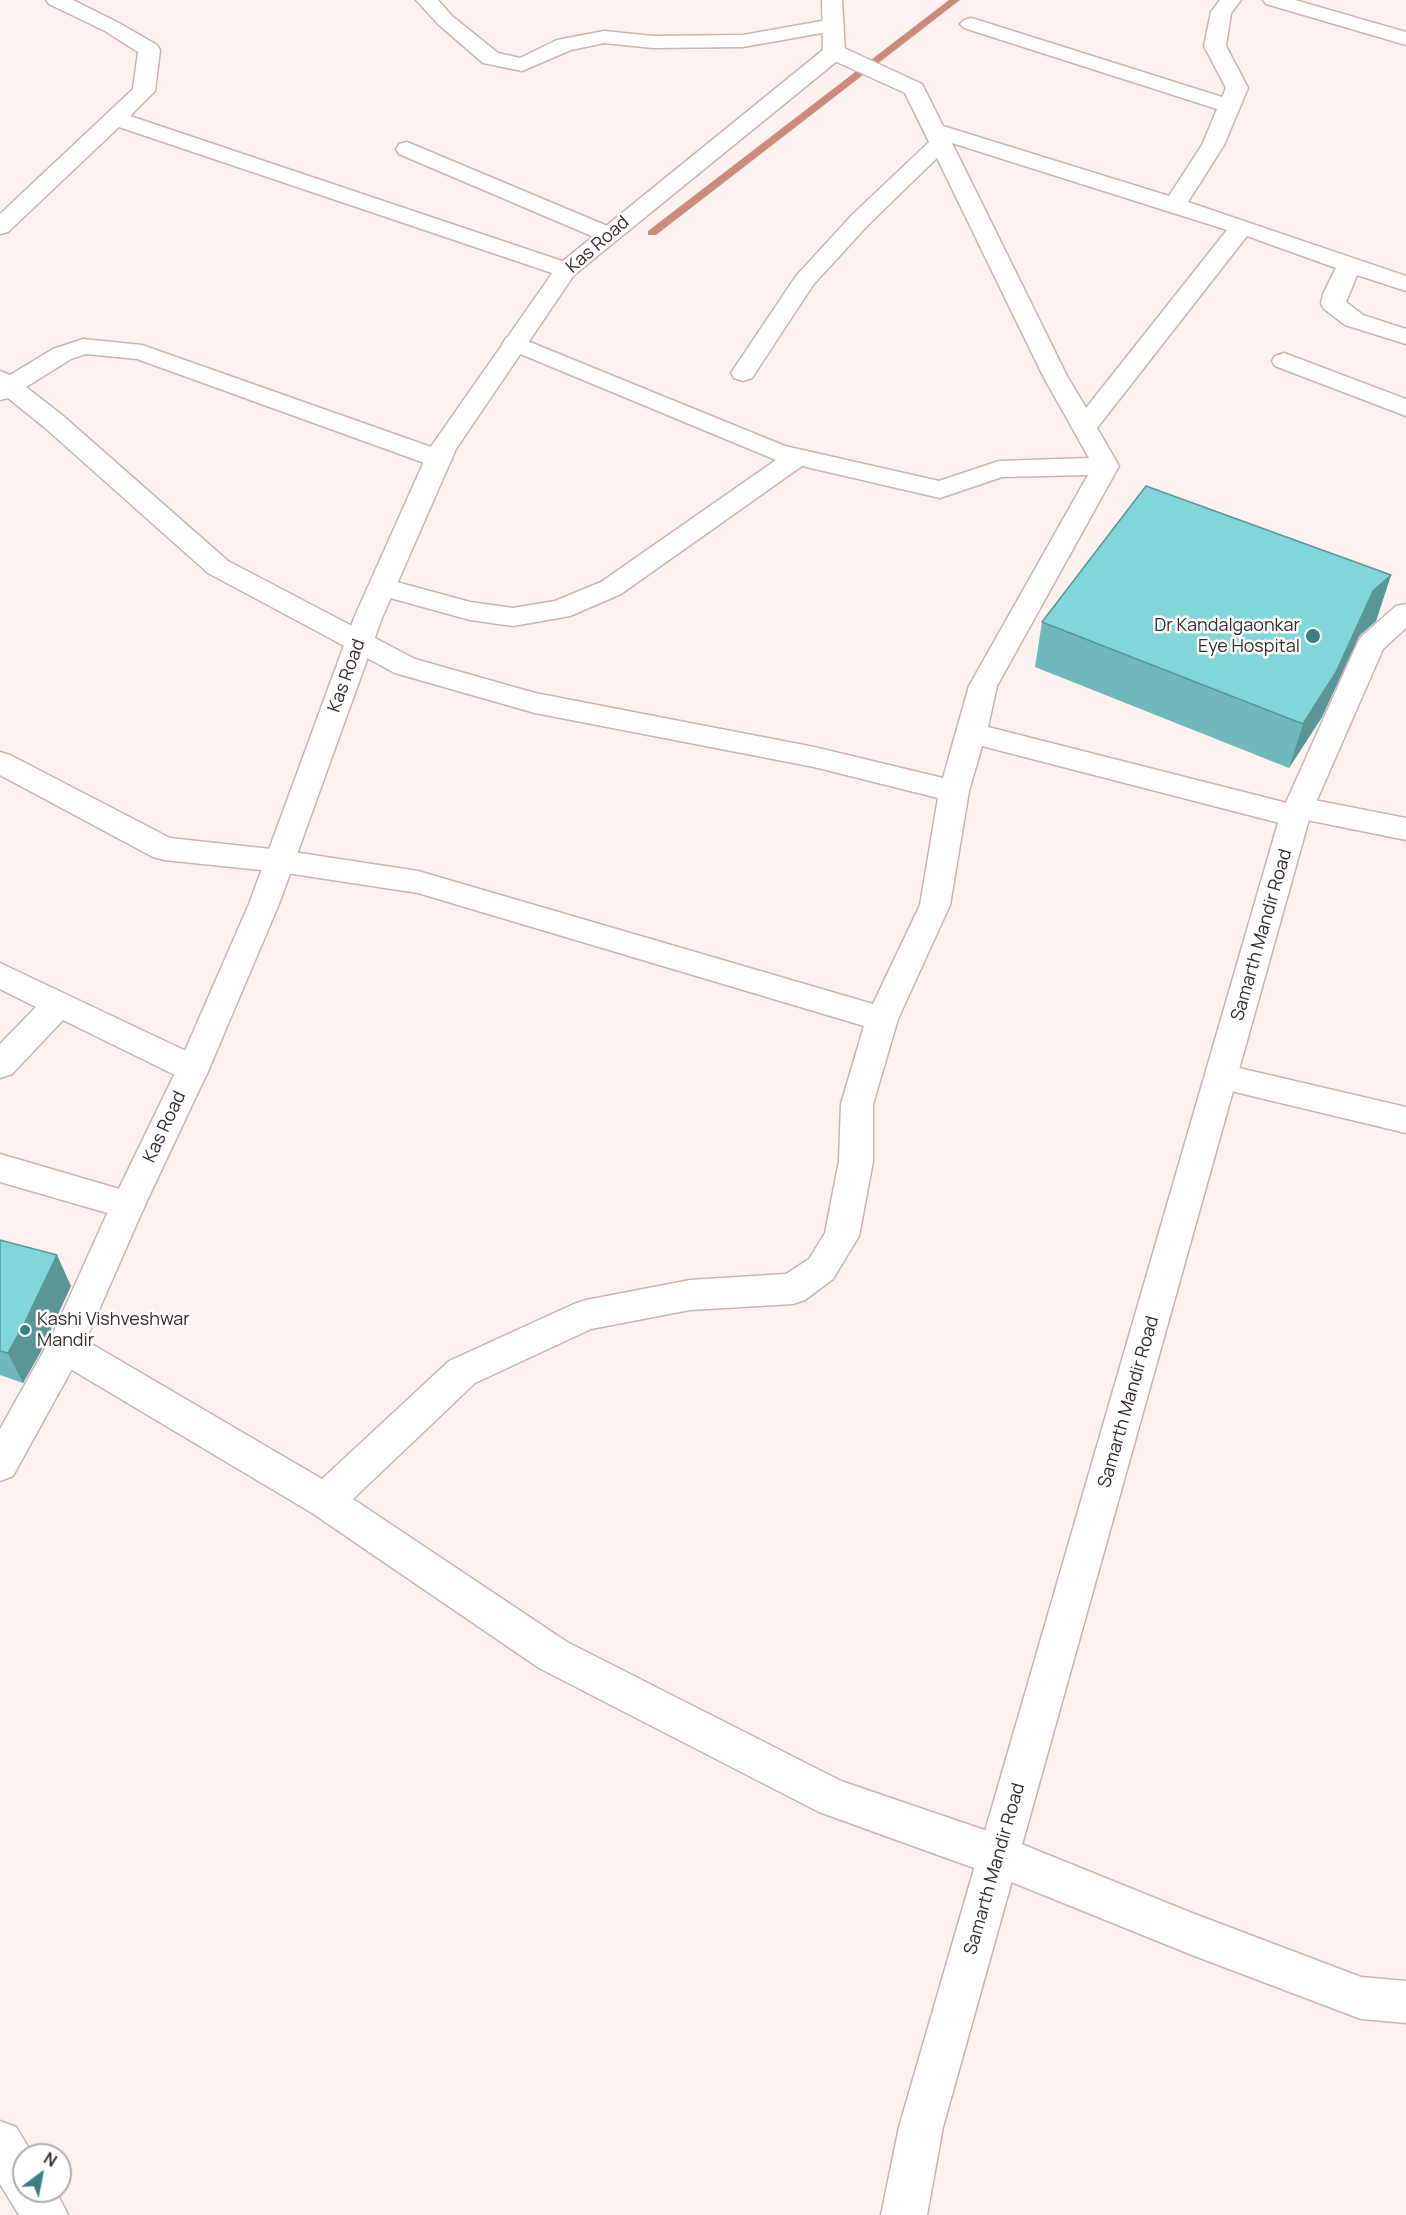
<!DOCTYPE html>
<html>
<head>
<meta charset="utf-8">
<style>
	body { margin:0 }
	#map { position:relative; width:1406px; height:2215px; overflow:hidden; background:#fdf2f0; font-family:Manrope,sans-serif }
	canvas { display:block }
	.north { position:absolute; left:12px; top:2143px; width:60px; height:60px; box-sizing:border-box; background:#fff; border:2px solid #aeaba9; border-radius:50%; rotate:32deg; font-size:16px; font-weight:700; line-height:24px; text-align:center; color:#352c29 }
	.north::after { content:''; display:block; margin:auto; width:21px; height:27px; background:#378082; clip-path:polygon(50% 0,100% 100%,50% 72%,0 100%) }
</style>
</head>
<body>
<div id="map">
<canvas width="1406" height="2215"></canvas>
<div class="north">N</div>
</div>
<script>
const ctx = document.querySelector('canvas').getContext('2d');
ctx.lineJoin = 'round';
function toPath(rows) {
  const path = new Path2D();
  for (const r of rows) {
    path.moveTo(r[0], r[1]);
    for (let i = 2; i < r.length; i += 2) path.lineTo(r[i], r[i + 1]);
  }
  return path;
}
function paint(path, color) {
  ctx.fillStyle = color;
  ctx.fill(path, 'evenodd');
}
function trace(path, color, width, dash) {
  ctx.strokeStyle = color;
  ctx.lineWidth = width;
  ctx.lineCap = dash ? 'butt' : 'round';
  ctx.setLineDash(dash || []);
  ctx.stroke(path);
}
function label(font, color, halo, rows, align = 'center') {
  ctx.font = font + ' Manrope,sans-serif';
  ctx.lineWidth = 5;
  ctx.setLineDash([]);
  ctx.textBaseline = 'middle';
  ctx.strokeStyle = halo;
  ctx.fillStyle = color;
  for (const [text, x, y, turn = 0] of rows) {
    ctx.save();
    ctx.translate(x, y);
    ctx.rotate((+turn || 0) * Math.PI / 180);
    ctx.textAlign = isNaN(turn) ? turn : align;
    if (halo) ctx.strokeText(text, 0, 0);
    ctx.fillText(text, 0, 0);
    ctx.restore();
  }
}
paint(toPath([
	[949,0,960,0,656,235,648,235,648,231,949,0]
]), '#cc8b7d');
const minor = toPath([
	[46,0,73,0,119,23,157,45,160,50,155,91,130,116,574,265,578,270,574,275,566,277,558,275,119,127,8,232,0,234,0,214,133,89,138,52,105,31,49,4,46,0],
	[416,0,438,0,452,16,498,53,520,58,557,40,604,31,653,36,743,35,833,19,840,21,844,25,840,29,833,31,743,47,653,48,604,43,571,50,522,71,483,63,438,24,416,0],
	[1220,0,1241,0,1231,13,1226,46,1248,88,1224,145,1188,202,1406,276,1406,291,1357,275,1346,302,1363,315,1406,329,1406,344,1345,325,1324,309,1321,304,1323,294,1336,268,1247,236,1097,428,1119,466,997,686,988,727,1287,803,1299,797,1406,818,1406,840,1307,820,1306,824,1295,827,982,746,969,791,950,905,898,1019,873,1104,873,1161,859,1236,833,1279,805,1300,793,1304,690,1310,591,1329,475,1383,353,1499,567,1642,841,1781,999,1835,1192,1913,1361,1977,1406,1981,1406,2023,1361,2019,1192,1955,999,1877,819,1812,539,1668,312,1513,52,1358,47,1347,52,1336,65,1331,78,1336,322,1479,449,1361,574,1304,586,1300,690,1280,786,1274,809,1259,825,1233,839,1161,841,1104,864,1026,418,893,280,872,164,860,153,857,0,775,0,752,10,755,170,838,280,850,418,871,873,1004,920,905,938,798,814,767,535,713,395,673,208,573,44,427,8,398,0,400,0,371,10,375,53,349,83,339,142,345,448,453,452,459,448,465,439,467,430,465,137,359,86,354,71,359,26,387,62,415,228,561,415,659,535,693,814,747,943,778,969,686,1088,475,1002,477,940,498,802,466,621,594,570,616,513,626,470,620,372,593,368,587,372,581,382,578,470,602,513,608,555,601,601,582,776,460,506,348,503,343,506,338,515,336,785,446,939,481,999,461,1089,458,1043,376,937,158,868,225,813,285,752,378,743,381,734,378,731,373,796,276,852,215,929,142,905,93,826,57,823,52,826,47,834,46,842,47,922,84,943,126,1169,196,1202,145,1217,109,964,28,960,24,964,20,971,18,978,20,1222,97,1226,88,1204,46,1211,12,1220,0],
	[952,143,1227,230,1086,408,1067,376,952,143],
	[407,142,617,230,621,235,617,240,609,242,601,240,399,154,396,149,399,144,407,142],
	[1284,353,1406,399,1406,416,1275,366,1272,361,1275,356,1284,353],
	[0,963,205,1060,209,1069,205,1078,193,1082,181,1078,63,1020,12,1074,0,1078,0,1044,36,1007,0,989,0,963],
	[1222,1064,1406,1107,1406,1133,1210,1086,1206,1077,1210,1068,1222,1064],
	[0,1154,140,1195,145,1205,140,1215,128,1219,0,1182,0,1154],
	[0,2121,16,2127,33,2155,24,2155,24,2191,56,2191,68,2215,19,2215,0,2184,0,2121]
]);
const tertiary = toPath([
	[822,0,842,0,845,52,842,57,574,275,456,449,382,618,279,904,209,1069,145,1205,78,1358,13,1476,0,1481,0,1429,51,1338,111,1205,177,1069,249,904,354,618,430,448,558,265,823,50,822,0]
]);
const secondary = toPath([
	[1263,0,1295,0,1406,32,1406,45,1266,4,1263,0],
	[1406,604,1406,628,1383,649,1310,816,943,2127,927,2215,881,2215,899,2127,1280,816,1357,644,1361,637,1396,606,1406,604]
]);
trace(minor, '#ccb3ae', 3);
trace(tertiary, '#ccb3ae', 3);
trace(secondary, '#ccb3ae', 3);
paint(minor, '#fff');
paint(tertiary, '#fff');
paint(secondary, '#fff');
paint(toPath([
	[1391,575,1376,621,1359,636,1322,717,1289,768,1035,667,1042,622],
	[0,1240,71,1286,40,1353,23,1383,0,1375]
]), '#6fb8bb');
paint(toPath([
	[1391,575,1376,621,1359,636,1322,717,1289,768,1303,724,1373,591],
	[57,1255,71,1286,40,1353,23,1383,8,1353]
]), '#5a9698');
const building = toPath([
	[1146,486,1391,575,1373,591,1336,672,1303,724,1042,622,1146,486],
	[0,1240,57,1255,25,1322,8,1353,0,1351,0,1240]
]);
paint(building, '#81d6d9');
trace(building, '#5a9698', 1.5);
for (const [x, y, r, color] of [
	[1313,636,8,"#378082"],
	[25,1330,6,"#378082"]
]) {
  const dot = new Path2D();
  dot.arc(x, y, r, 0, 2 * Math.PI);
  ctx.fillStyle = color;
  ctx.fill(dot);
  trace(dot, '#fff', 2);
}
label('18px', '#352c29', '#fff', [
	["Kas Road",598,245,-41],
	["Kas Road",347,676,-70],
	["Samarth Mandir Road",1262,935,-74],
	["Kas Road",165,1127,-65],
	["Samarth Mandir Road",1129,1402,-74],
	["Samarth Mandir Road",995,1869,-74]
]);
label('18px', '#352c29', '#fff', [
	["Dr Kandalgaonkar",1300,626],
	["Eye Hospital",1300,647],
	["Kashi Vishveshwar",37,1320,"left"],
	["Mandir",37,1341,"left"]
], 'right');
</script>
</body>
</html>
